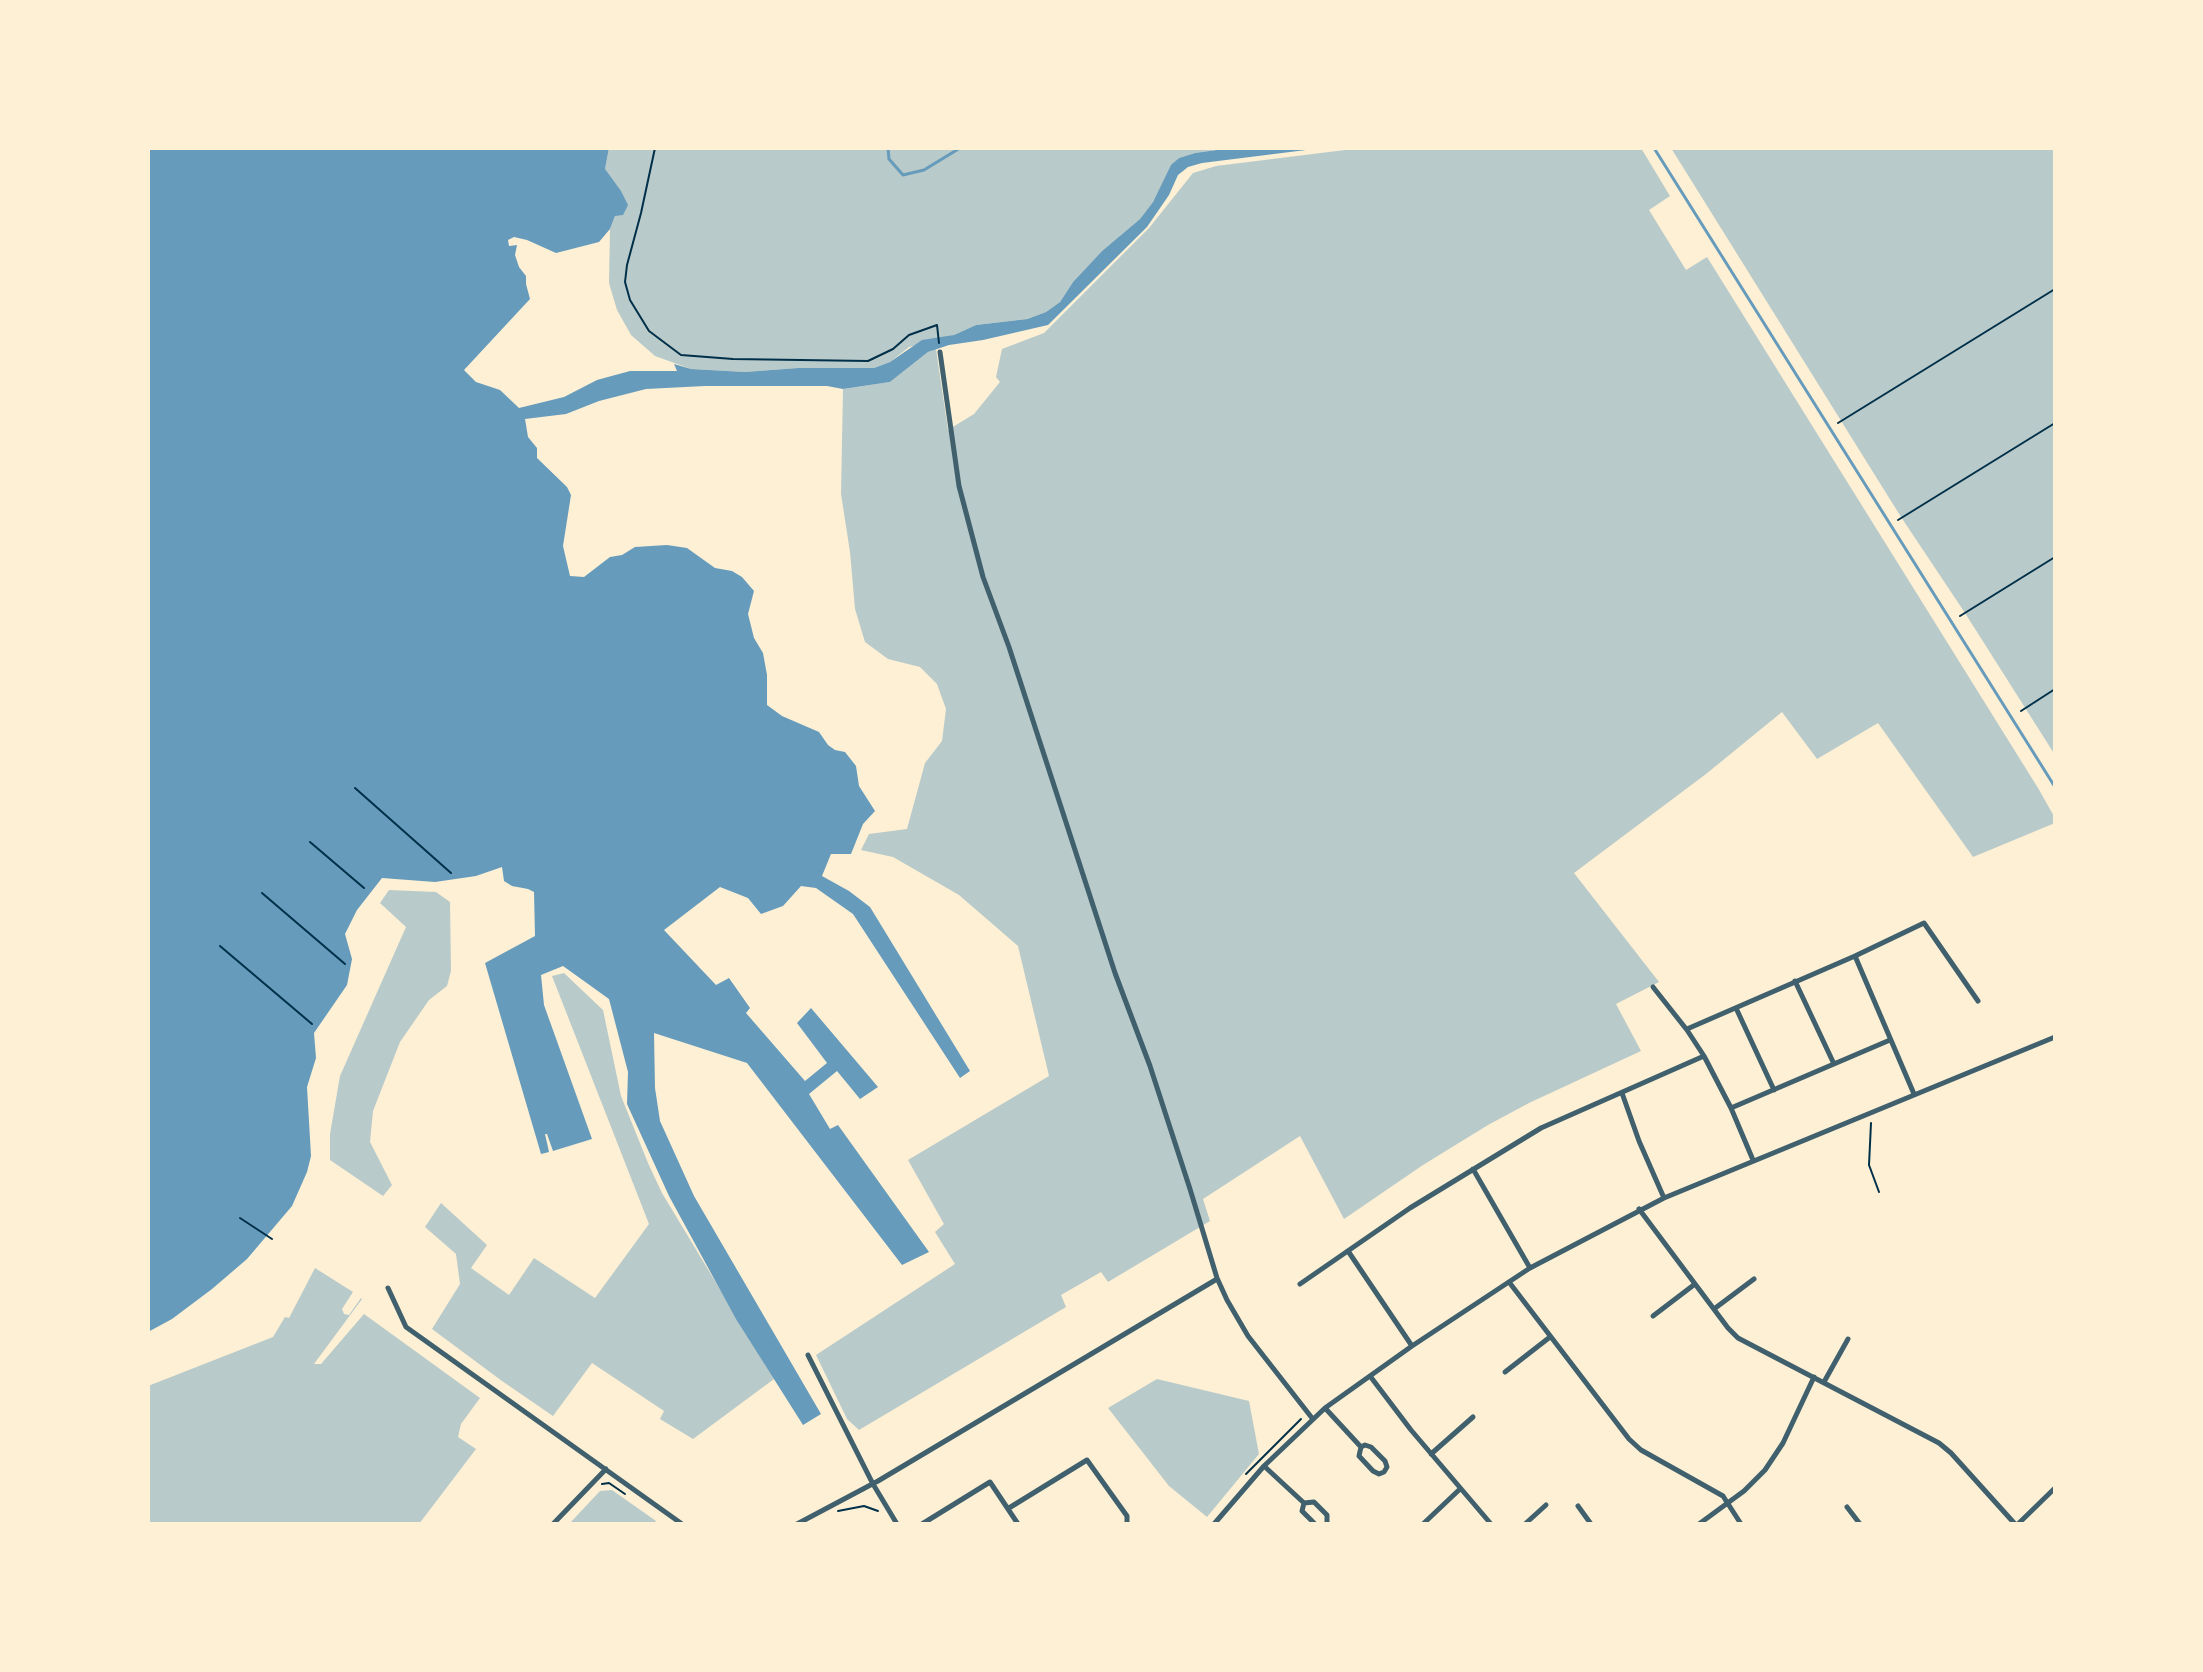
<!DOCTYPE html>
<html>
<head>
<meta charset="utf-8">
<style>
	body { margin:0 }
	#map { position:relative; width:2203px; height:1672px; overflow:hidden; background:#fdf0d5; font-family:"Times New Roman",serif }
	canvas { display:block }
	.frame { position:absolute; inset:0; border:150px solid #fdf0d5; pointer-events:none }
</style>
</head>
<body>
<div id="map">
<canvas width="2203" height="1672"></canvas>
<div class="frame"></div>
</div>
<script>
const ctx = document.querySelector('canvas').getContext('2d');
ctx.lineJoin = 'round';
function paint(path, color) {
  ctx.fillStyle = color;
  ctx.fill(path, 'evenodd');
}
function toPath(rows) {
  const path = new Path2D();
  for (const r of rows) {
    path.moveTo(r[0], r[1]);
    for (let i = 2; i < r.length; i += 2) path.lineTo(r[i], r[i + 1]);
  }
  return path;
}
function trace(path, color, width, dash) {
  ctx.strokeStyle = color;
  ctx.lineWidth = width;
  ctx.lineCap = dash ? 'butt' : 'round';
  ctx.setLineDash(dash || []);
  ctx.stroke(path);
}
paint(toPath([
	[609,148,1231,148,1195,153,1179,158,1171,166,1153,202,1140,219,1102,251,1073,282,1060,302,1046,312,1026,319,976,325,954,335,909,347,890,362,874,368,798,368,745,372,691,369,655,356,631,335,617,310,609,283,610,229,615,216,605,169],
	[1361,148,1641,148,1670,196,1649,210,1686,270,1707,257,2038,788,2055,818,2055,823,1973,857,1878,723,1817,759,1782,712,1706,774,1574,873,1659,982,1616,1004,1641,1051,1529,1103,1488,1125,1423,1165,1344,1219,1300,1136,1203,1199,1210,1221,1108,1282,1101,1272,1061,1295,1066,1307,859,1430,847,1419,816,1355,955,1264,935,1232,944,1224,908,1160,1049,1076,1018,946,959,895,893,857,861,850,869,834,907,829,925,763,942,741,946,709,937,684,920,667,888,659,865,642,855,609,850,552,841,494,843,389,890,382,928,352,936,349,948,430,974,414,1000,382,996,377,1002,349,1044,333,1149,228,1193,173,1216,166],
	[1671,148,2055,148,2055,755,1965,613,1901,517],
	[389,890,436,892,450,902,451,971,447,986,429,1000,400,1042,373,1111,370,1142,392,1185,383,1196,330,1160,330,1134,340,1076,406,927,380,903],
	[564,973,603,1010,621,1096,648,1163,662,1193,774,1379,693,1439,660,1419,664,1411,592,1363,553,1416,502,1381,432,1329,460,1284,456,1254,425,1227,441,1203,487,1245,471,1268,509,1295,534,1258,595,1298,649,1224,552,976],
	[315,1268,353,1292,342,1309,344,1314,349,1315,361,1298,362,1299,314,1364,321,1364,364,1314,480,1398,461,1424,458,1437,476,1449,419,1524,148,1524,148,1386,273,1337,285,1317,289,1318],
	[1157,1379,1249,1401,1259,1454,1207,1517,1169,1486,1108,1408],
	[612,1490,656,1521,653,1524,569,1524,600,1491]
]), '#b9caca');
paint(toPath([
	[148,148,609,148,605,169,621,191,628,205,623,215,615,216,610,229,599,242,556,253,527,240,514,237,508,240,509,246,517,245,515,255,519,267,526,276,526,284,530,299,464,370,476,382,500,390,519,408,564,397,597,380,630,371,677,371,674,364,691,369,745,372,798,368,874,368,890,362,922,340,954,335,976,325,1027,319,1046,312,1060,302,1073,282,1102,251,1140,219,1153,202,1171,165,1179,158,1195,153,1231,148,1322,148,1202,163,1188,167,1178,175,1169,195,1147,227,1048,325,983,340,949,345,928,352,890,382,843,389,827,386,705,386,646,389,599,401,566,414,525,419,528,437,537,448,537,458,567,487,571,495,563,546,570,576,584,577,610,557,622,555,635,547,667,545,687,548,715,568,732,571,742,577,754,591,748,614,754,638,763,653,767,675,767,705,782,716,819,732,828,745,835,750,845,752,856,766,859,786,875,811,863,824,851,854,831,854,822,876,849,891,870,907,970,1071,960,1078,853,914,816,888,801,886,783,906,761,914,748,898,720,887,664,930,716,985,729,978,750,1008,746,1013,805,1081,827,1063,797,1023,811,1008,878,1087,860,1099,837,1071,809,1094,830,1129,838,1125,929,1252,902,1265,747,1063,654,1033,655,1088,660,1121,694,1196,821,1414,803,1425,736,1319,669,1196,627,1104,628,1072,609,999,563,966,541,975,544,1005,592,1139,553,1151,547,1134,545,1134,549,1152,541,1154,485,963,535,936,534,892,528,889,512,886,504,881,502,867,476,876,435,882,382,878,357,910,345,934,352,959,347,985,314,1033,316,1058,307,1087,311,1156,307,1172,292,1206,247,1259,212,1289,172,1319,148,1332]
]), '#669bbc');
trace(toPath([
	[888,148,889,159,903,175,924,170,960,148],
	[1654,148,2055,787]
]), '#669bbc', 3);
trace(toPath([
	[655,148,641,213,627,265,625,282,630,300,649,331,681,355,733,359,868,361,893,349,909,335,937,325,939,343],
	[1838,423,2055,289],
	[1898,520,2055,423],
	[1960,616,2055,557],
	[2021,711,2055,689],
	[355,788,451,873],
	[310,842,364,888],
	[262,893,345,964],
	[220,946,312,1024],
	[1871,1123,1869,1165,1879,1192],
	[240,1218,272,1239],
	[1246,1474,1301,1419],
	[602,1484,609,1483,625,1494],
	[838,1511,864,1506,878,1511]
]), '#003049', 2);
trace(toPath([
	[940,352,959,486,983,577,1009,647,1115,973,1150,1066,1190,1189,1217,1278,1227,1300,1248,1336,1312,1418],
	[1795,981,1834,1064],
	[1653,987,1687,1030,1704,1056,1731,1108,1753,1160],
	[1736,1008,1774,1090],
	[1687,1029,1855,956],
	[1622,1093,1639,1141,1664,1198],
	[1914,1094,1855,956,1924,923,1978,1001],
	[1731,1108,1890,1040],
	[1473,1169,1530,1268],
	[1639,1209,1728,1328,1738,1338,1939,1443,1951,1453,2015,1524],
	[1348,1251,1412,1346],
	[1509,1282,1629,1439,1641,1450,1723,1496,1741,1524],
	[1300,1284,1410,1208,1541,1128,1704,1056],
	[388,1288,406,1327,682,1524],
	[1714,1309,1754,1279],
	[1653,1316,1695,1284],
	[808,1355,873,1484,897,1524],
	[1505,1372,1550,1337],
	[1370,1376,1411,1430,1491,1524],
	[1824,1382,1848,1339],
	[1325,1408,1361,1447,1359,1456,1373,1471,1379,1474,1384,1472,1387,1467,1385,1461,1371,1447,1365,1445,1361,1447],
	[1431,1454,1473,1417],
	[1264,1466,1304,1503,1302,1511,1315,1524],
	[1304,1503,1314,1502,1327,1515,1327,1524],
	[1578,1506,1591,1524],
	[1847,1507,1860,1524],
	[1009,1508,1087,1460,1127,1516,1127,1524],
	[553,1524,606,1469],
	[797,1524,878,1481,1217,1279],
	[922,1524,990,1482,1018,1524],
	[1214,1524,1264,1466,1325,1408,1412,1346,1530,1268,1664,1198,2055,1037],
	[1423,1524,1460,1489],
	[1525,1524,1546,1505],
	[1699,1524,1744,1491,1765,1470,1783,1443,1814,1377],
	[2018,1524,2055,1488]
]), '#3f606c', 5);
</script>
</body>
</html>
